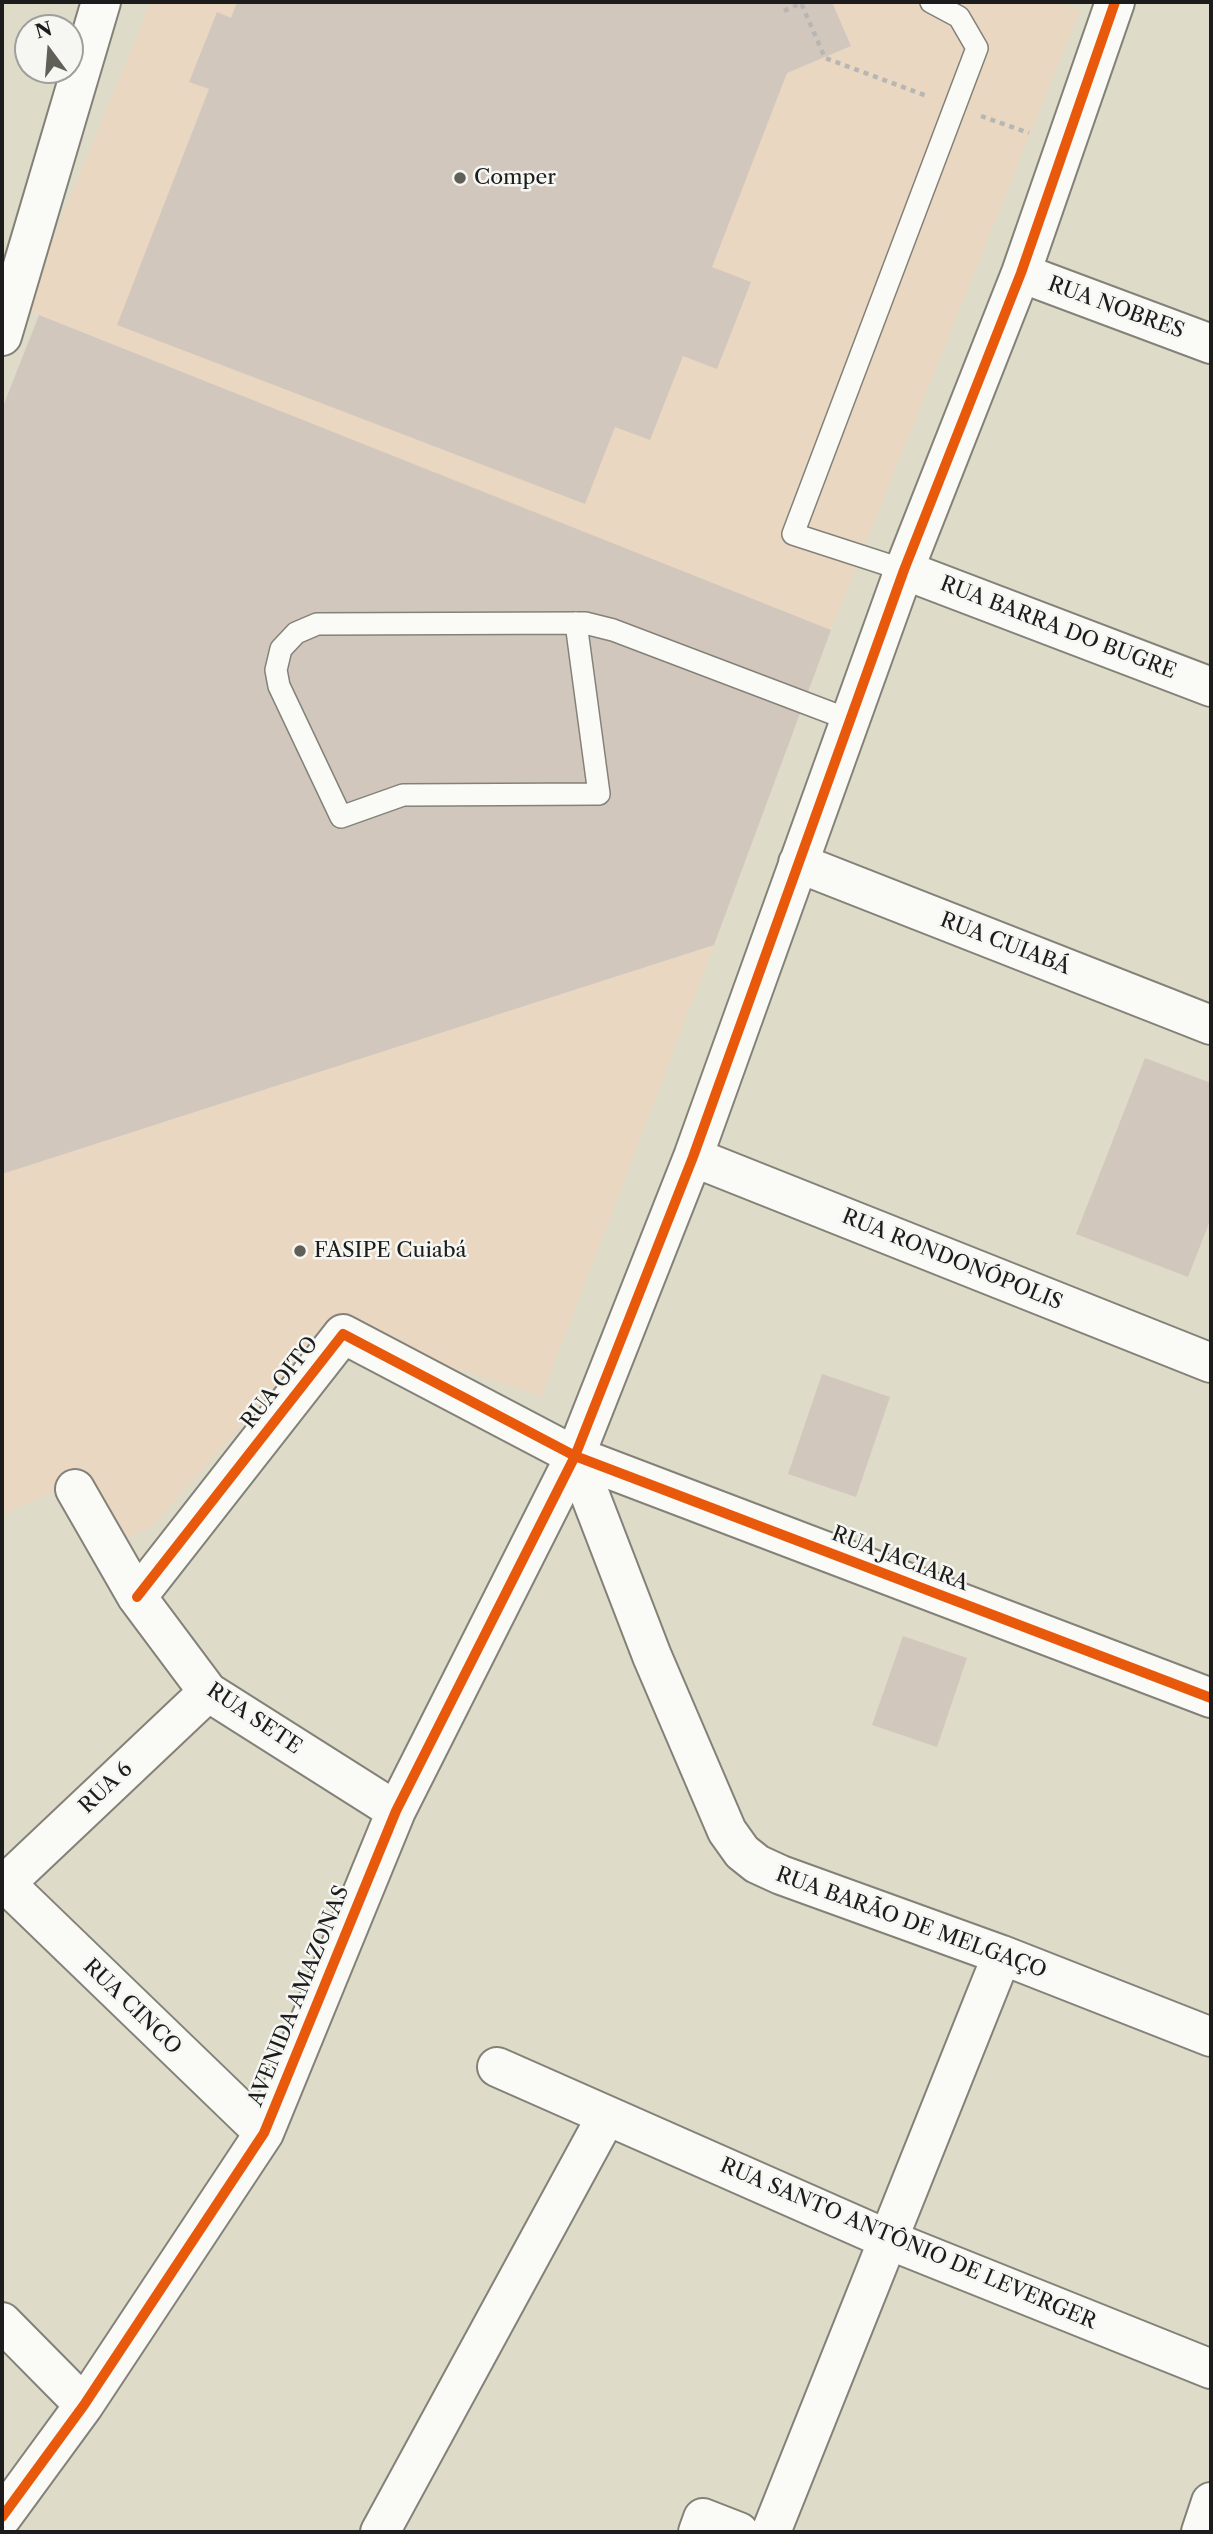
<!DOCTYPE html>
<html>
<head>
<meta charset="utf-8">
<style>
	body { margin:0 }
	#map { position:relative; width:1213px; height:2534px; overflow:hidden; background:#dedbc8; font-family:"Libre Caslon Text",serif }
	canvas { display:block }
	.frame { position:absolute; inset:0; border:4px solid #1c1c1c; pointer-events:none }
	.north { position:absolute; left:14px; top:14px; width:70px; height:70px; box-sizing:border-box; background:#f6f6f2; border:2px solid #9f9f9c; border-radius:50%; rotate:344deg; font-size:19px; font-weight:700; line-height:28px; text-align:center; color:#1c1c1c }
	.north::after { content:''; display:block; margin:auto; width:24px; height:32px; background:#605f58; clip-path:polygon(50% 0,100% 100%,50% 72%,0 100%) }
</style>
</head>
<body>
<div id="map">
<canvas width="1213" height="2534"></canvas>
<div class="frame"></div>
<div class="north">N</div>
</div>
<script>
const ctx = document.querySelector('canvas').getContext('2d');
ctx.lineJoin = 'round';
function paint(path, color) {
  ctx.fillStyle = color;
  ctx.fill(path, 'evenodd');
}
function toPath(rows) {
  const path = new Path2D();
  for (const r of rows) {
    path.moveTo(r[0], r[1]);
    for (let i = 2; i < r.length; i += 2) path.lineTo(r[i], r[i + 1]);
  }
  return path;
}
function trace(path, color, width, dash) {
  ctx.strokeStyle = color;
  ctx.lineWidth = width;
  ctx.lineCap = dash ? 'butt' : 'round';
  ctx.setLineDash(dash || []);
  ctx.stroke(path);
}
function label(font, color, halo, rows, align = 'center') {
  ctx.font = font + ' "Libre Caslon Text",serif';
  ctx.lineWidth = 5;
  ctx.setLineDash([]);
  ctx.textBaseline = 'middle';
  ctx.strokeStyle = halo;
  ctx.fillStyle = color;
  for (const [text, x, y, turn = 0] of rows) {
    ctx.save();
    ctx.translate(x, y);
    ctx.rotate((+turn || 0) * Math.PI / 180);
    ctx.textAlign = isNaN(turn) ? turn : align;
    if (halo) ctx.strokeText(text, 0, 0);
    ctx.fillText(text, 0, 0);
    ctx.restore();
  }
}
paint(toPath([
	[151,2,1058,2,1080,10,831,630,24,309],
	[714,945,542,1396,328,1328,152,1526,120,1541,80,1479,2,1515,2,1174]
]), '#ead7c2');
paint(toPath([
	[237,2,832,2,851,46,787,73,712,267,751,282,717,369,683,356,650,440,615,427,585,504,117,325,209,89,189,82,217,12,231,18],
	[39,315,831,630,714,945,2,1174,2,409],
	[1145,1058,1211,1083,1211,1218,1188,1277,1076,1234],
	[822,1374,890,1397,856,1497,788,1474],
	[903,1636,967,1658,937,1747,872,1725]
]), '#d2c7bd');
const lane = toPath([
	[904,570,793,534,977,48,959,17,931,2],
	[576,623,599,794,403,795,341,817,279,686,276,670,281,649,296,633,317,624,585,623,613,630,850,720]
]);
const street = toPath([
	[1021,273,1211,344],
	[2,336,101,2],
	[904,570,1211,687],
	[798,863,1211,1025],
	[693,1157,1211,1363],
	[575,1456,652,1656,727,1831,742,1852,757,1864,781,1875,1002,1955,1211,2037],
	[75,1489,137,1597,208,1692,396,1811],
	[137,1597,343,1334,575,1456,1211,1698],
	[2,1880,264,2133],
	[5,1884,208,1692],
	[497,2067,889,2240,1211,2369],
	[2,2322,84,2405],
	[2,2517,84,2405,264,2133,396,1811,575,1456,693,1157,904,570,1021,273,1115,2],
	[380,2532,606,2117],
	[698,2532,703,2518,739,2532],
	[771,2532,1002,1955],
	[1201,2532,1211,2502]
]);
trace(lane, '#838178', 24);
trace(street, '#838178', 42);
trace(toPath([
	[784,11,801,3,825,58,927,96],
	[981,116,1029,133]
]), '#b7b6b3', 4.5, [5, 5]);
trace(lane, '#fafaf7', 21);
trace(street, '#fafaf7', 38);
trace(toPath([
	[137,1597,343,1334,575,1456,1211,1698],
	[2,2517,84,2405,264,2133,396,1811,575,1456,693,1157,904,570,1021,273,1115,2]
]), '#e8590c', 10);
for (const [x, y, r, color] of [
	[460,178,7,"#605f58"],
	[300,1251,7,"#605f58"]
]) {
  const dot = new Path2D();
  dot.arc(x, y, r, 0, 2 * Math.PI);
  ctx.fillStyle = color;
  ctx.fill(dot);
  trace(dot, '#f6f6f2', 2.5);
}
label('21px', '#1c1c1c', '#f6f6f2', [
	["Comper",474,178],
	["FASIPE Cuiabá",314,1251]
], 'left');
label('21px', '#1c1c1c', '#f6f6f2', [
	["RUA NOBRES",1116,308,20],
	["RUA BARRA DO BUGRE",1058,628,21],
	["RUA CUIABÁ",1005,944,21],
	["RUA RONDONÓPOLIS",952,1260,22],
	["RUA OITO",280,1383,-52],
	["RUA JACIARA",900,1559,21],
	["RUA SETE",254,1719,34],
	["RUA 6",106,1788,-44],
	["RUA BARÃO DE MELGAÇO",911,1923,20],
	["AVENIDA AMAZONAS",299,1996,-68],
	["RUA CINCO",132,2007,44],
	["RUA SANTO ANTÔNIO DE LEVERGER",908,2244,23]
]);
</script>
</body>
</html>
